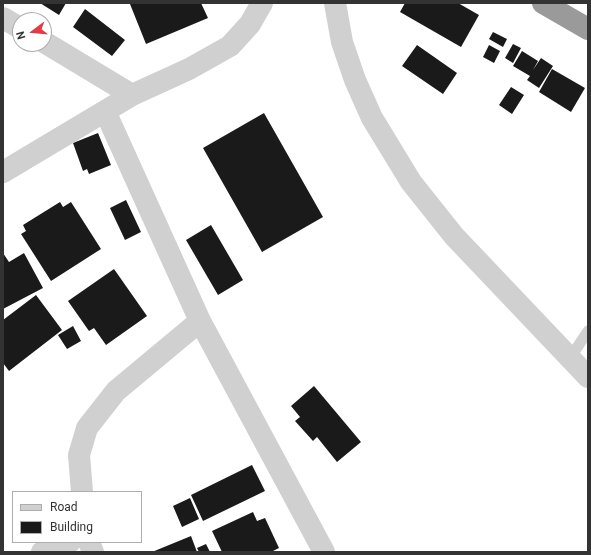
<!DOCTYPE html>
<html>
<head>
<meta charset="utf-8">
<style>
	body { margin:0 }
	#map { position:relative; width:591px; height:555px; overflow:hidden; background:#fff; font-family:Roboto,sans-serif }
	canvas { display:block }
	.frame { position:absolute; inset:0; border:4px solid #333; pointer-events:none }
	.legend { position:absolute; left:12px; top:491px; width:130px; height:52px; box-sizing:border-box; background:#fff; border:1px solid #adadad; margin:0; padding:5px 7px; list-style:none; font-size:12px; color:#333 }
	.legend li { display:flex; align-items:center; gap:8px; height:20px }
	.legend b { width:20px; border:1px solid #adadad }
	.north { position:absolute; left:12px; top:12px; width:40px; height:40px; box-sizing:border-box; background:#fff; border:1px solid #adadad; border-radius:50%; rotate:254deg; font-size:11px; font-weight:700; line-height:16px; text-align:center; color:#333 }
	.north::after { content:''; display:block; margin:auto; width:14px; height:18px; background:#e63946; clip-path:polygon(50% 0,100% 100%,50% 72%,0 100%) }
</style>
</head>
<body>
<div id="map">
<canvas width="591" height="555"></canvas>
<div class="frame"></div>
<ul class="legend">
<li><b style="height:5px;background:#d0d0d0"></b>Road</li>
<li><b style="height:11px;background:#1a1a1a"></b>Building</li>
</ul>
<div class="north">N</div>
</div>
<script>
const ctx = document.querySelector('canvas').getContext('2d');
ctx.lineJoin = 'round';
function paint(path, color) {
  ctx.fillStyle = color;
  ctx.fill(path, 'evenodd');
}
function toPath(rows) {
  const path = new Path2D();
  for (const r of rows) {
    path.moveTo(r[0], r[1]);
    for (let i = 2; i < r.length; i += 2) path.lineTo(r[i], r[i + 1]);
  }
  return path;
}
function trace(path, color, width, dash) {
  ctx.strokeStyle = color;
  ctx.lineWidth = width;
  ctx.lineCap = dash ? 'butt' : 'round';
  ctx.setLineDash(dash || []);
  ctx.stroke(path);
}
paint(toPath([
	[40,3,66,3,59,15],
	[131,3,201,3,208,18,146,44,130,4],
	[405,3,458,3,479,15,461,47,400,12],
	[85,9,125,40,112,56,73,27],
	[493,32,507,39,503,47,489,39],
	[513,44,521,48,513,63,505,58],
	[417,45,457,73,443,94,402,66],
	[489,45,500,51,494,63,483,57],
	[522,51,538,61,533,70,541,58,553,66,539,88,527,80,530,76,513,66],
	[552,69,585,88,571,112,539,92],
	[511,87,524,95,512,114,499,105],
	[264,113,323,217,262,252,203,148],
	[98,133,111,165,89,174,87,169,83,171,73,143],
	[126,200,141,232,125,240,110,208],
	[60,202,63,207,71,202,101,249,51,281,21,234,26,231,23,225],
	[211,225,243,280,218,295,186,240],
	[3,253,9,262,24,253,43,288,3,309],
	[114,269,147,316,106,345,94,328,89,331,68,301],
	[36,295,62,330,9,371,3,363,3,320],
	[73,326,81,341,67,349,58,335],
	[314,386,361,442,337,462,317,437,313,441,295,421,300,417,291,406],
	[252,465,265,491,203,521,191,495],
	[190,498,199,519,182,527,173,506],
	[253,512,257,521,265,518,279,548,271,552,222,552,212,531],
	[191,536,197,552,152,552],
	[206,544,210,552,199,552,197,548]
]), '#1a1a1a');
trace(toPath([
	[570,358,588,331]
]), '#d0d0d0', 11);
trace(toPath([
	[335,3,342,42,355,80,372,118,411,182,454,236,588,377],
	[3,18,20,28],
	[44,42,132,95],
	[105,111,200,321,324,552],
	[3,172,132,95,189,69,230,46,250,24,262,3],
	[82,492,79,455,87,428,116,391,200,321],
	[89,542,93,552],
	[42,552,70,542]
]), '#d0d0d0', 22);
trace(toPath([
	[543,3,588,29]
]), '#9a9a9a', 22);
</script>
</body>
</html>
